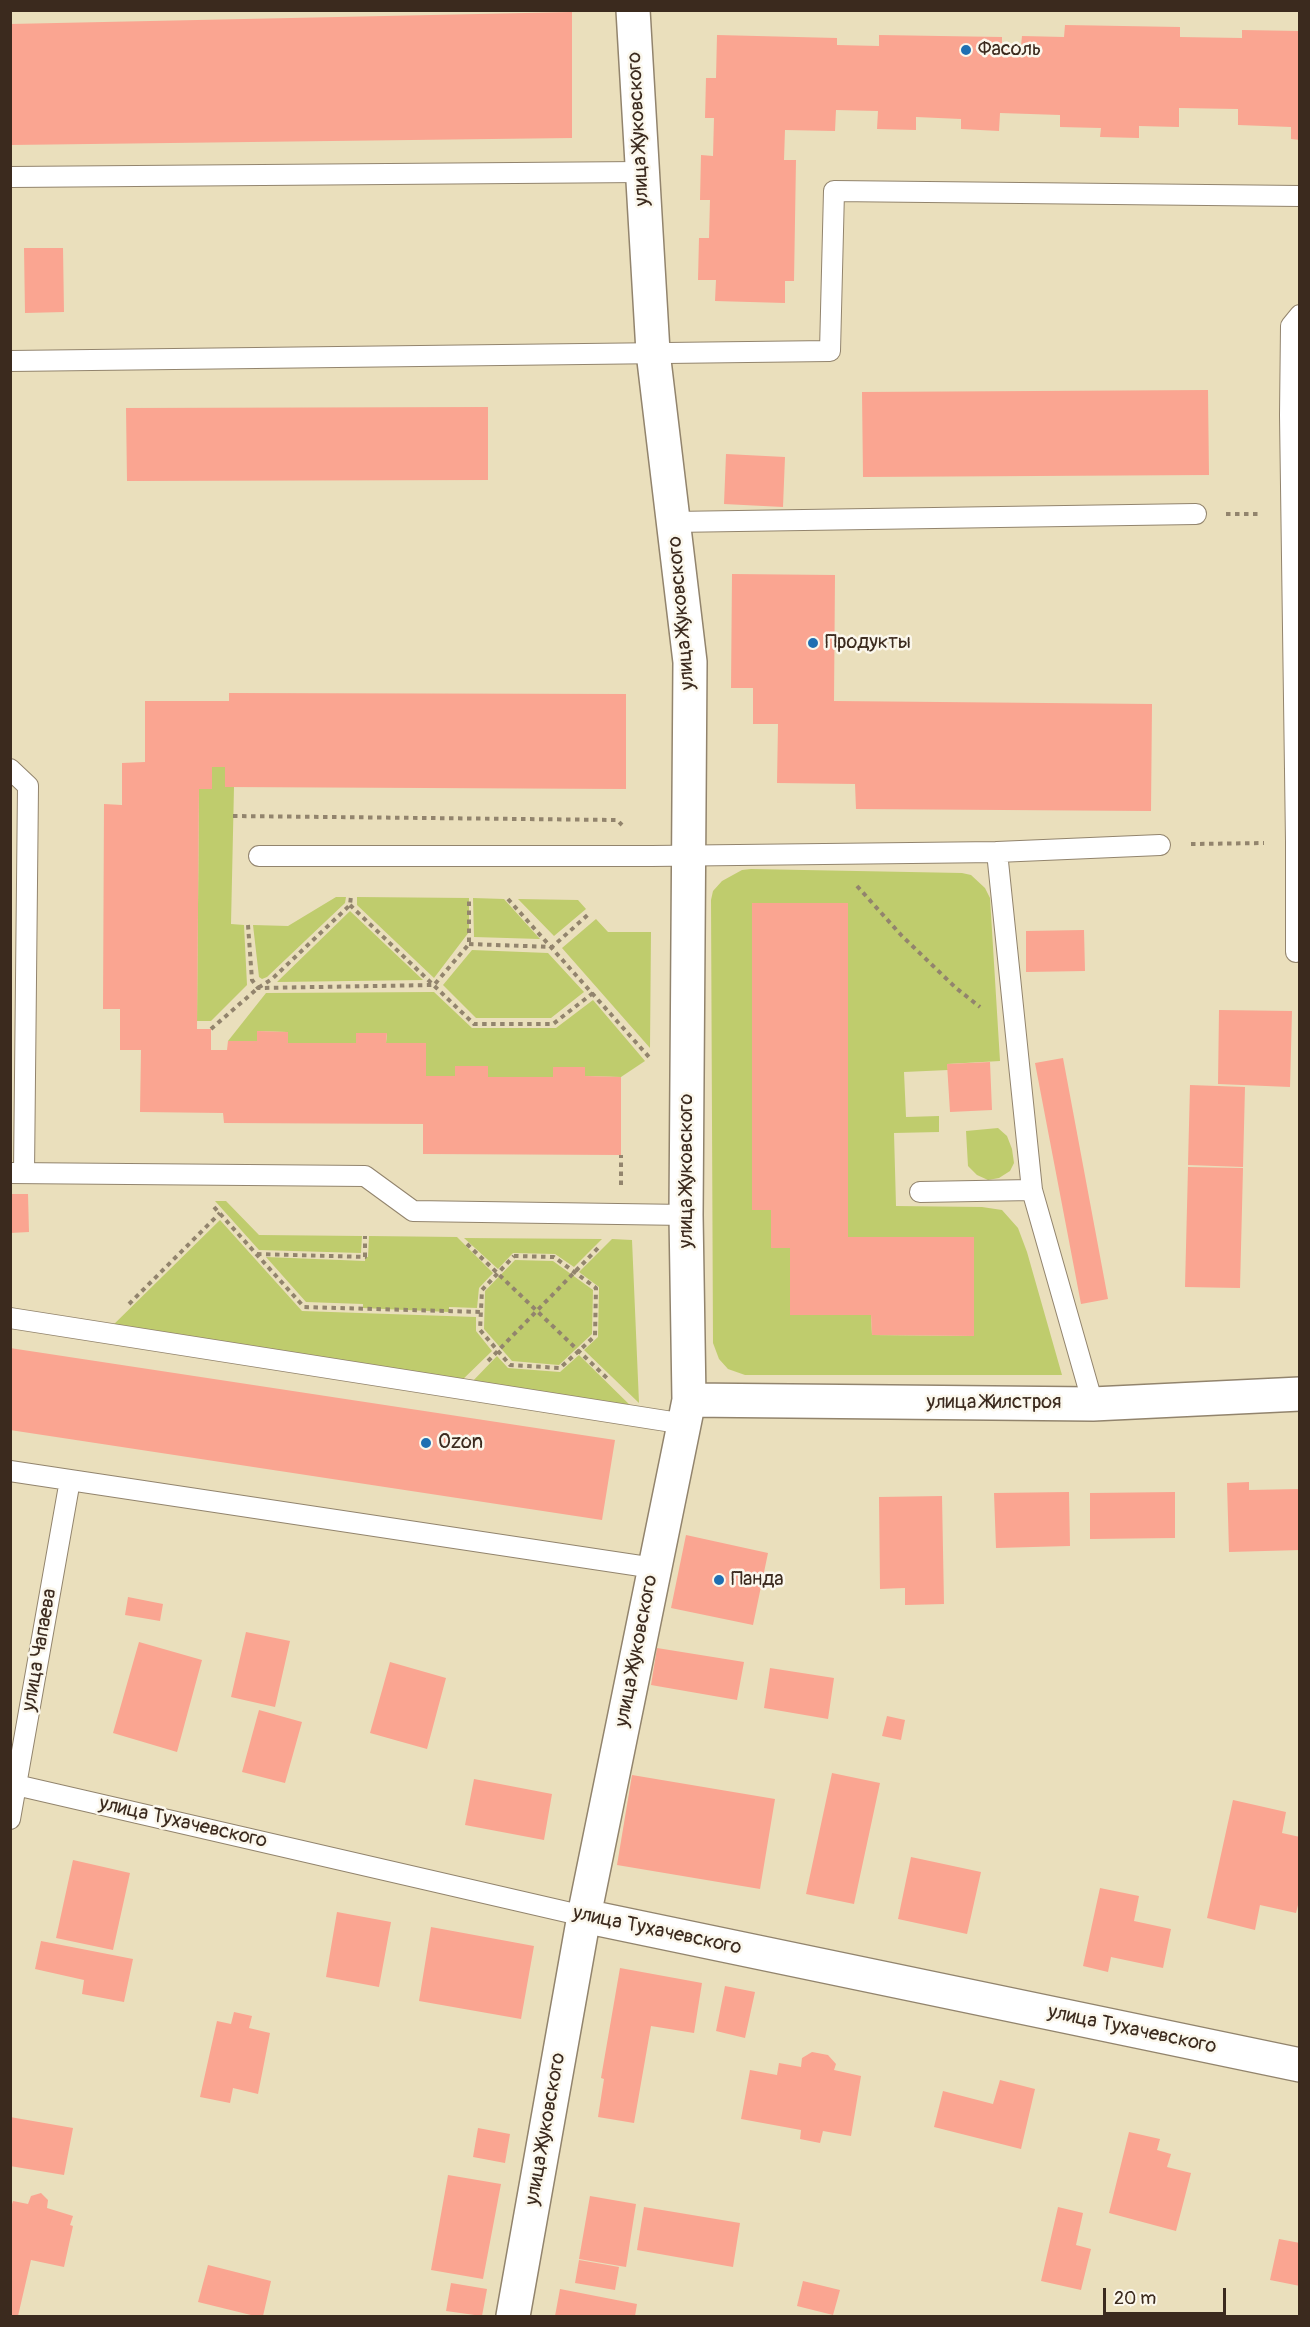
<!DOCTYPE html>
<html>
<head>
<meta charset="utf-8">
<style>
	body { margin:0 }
	#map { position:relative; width:1310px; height:2327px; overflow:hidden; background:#eadfbc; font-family:Pangolin,sans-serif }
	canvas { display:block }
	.frame { position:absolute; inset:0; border:12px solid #3b2a1e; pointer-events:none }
	.scale { position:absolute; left:1103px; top:2288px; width:123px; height:27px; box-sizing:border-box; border:3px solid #3b2a1e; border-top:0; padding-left:8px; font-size:18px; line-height:21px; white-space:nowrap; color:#3b2a1e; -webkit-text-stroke:4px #fbf7ec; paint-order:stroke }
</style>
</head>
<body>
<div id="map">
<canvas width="1310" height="2327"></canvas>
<div class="frame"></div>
<div class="scale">20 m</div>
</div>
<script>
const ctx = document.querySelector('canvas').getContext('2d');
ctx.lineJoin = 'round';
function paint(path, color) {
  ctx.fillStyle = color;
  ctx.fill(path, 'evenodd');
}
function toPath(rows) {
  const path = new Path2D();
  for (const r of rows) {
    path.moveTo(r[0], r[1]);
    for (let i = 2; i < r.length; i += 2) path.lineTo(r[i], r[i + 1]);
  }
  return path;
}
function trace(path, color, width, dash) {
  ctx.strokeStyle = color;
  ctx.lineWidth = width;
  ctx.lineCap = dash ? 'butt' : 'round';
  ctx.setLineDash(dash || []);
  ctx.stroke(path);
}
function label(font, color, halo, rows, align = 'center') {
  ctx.font = font + ' Pangolin,sans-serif';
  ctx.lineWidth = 5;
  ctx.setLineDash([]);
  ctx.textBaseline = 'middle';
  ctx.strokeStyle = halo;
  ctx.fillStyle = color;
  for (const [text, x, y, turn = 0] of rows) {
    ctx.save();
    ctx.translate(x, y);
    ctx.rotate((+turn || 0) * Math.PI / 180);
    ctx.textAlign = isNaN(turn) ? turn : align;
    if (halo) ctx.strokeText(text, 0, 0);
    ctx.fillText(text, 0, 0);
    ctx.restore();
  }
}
paint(toPath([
	[212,767,225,767,225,787,234,787,231,924,244,925,247,985,211,1021,197,1021,199,789,212,789],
	[751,869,962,873,971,875,985,888,990,898,1000,1061,947,1064,948,1070,904,1072,906,1117,939,1116,939,1132,894,1133,896,1206,982,1207,1002,1210,1018,1228,1027,1252,1062,1375,745,1375,728,1369,719,1359,713,1343,711,900,713,891,722,881,742,870],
	[752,904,848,904,848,1237,974,1237,974,1336,872,1335,871,1315,790,1315,790,1248,771,1248,771,1210,752,1209],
	[336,897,346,897,345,903,267,977,262,979,259,977,253,925,288,926],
	[357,897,469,898,469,932,434,978,357,905],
	[473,898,504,899,540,939,474,937],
	[518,899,578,900,586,909,554,936],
	[350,911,423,980,277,982],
	[596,919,608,932,651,932,650,1048,562,948],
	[472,950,548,953,584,992,551,1018,476,1018,443,985],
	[434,992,472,1028,556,1028,593,1000,645,1061,621,1077,585,1076,584,1067,554,1067,553,1077,488,1077,487,1066,455,1066,455,1076,426,1076,425,1043,386,1043,387,1034,356,1033,356,1043,288,1043,287,1032,257,1031,257,1041,228,1041,266,993],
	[998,1128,1007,1136,1012,1149,1014,1163,1010,1171,999,1178,988,1180,977,1175,968,1166,966,1131],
	[215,1201,226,1201,259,1235,362,1236,361,1253,259,1250],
	[220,1220,302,1311,476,1317,476,1331,492,1351,457,1385,108,1330],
	[369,1236,457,1237,493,1273,479,1288,477,1308,449,1307,449,1312,363,1308,363,1304,306,1302,266,1257,365,1261,365,1257,368,1257],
	[464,1238,602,1239,574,1267,555,1254,513,1253,498,1269],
	[612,1239,632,1240,639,1403,584,1350,598,1337,599,1287,579,1272],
	[515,1260,553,1261,593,1290,592,1334,559,1365,512,1361,484,1329,485,1291],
	[579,1355,638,1413,468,1386,497,1356,508,1368,560,1372]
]), '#bfcc6d');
paint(toPath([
	[572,12,572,138,10,145,10,24],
	[1065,25,1180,27,1180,37,1242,38,1242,30,1300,31,1300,140,1291,139,1291,127,1238,125,1238,109,1179,108,1179,127,1139,126,1139,138,1100,137,1101,128,1060,127,1060,115,1000,113,999,131,961,129,961,119,916,117,916,130,877,129,878,111,836,110,835,131,785,130,784,160,796,160,794,281,785,281,785,303,715,301,716,280,698,280,699,238,709,238,710,200,700,200,701,155,713,156,714,118,705,118,706,78,716,78,717,35,837,38,837,45,879,46,879,35,1002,37,1002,45,1021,46,1022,36,1064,37],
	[24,248,63,248,64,312,25,313],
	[1208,390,1209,475,863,477,862,392],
	[488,407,488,480,127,481,126,408],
	[726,454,785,457,783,507,724,504],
	[732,574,835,575,834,701,1152,704,1151,811,856,809,855,784,777,783,778,724,753,724,753,688,731,688],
	[229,693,626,694,626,789,225,787,225,767,212,767,212,789,199,789,197,1029,211,1029,211,1050,227,1050,228,1041,257,1041,257,1031,288,1032,288,1043,356,1043,356,1033,387,1033,386,1043,426,1043,426,1076,455,1076,455,1066,488,1066,488,1077,553,1077,553,1067,585,1067,585,1076,621,1077,621,1155,423,1154,423,1124,224,1123,223,1113,140,1112,141,1050,120,1050,120,1009,103,1009,104,804,122,805,122,763,145,762,145,701,229,701],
	[752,903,848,903,848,1237,974,1237,974,1336,872,1335,871,1315,790,1315,790,1248,771,1248,771,1210,752,1210],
	[1084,930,1085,971,1026,972,1026,931],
	[1219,1010,1292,1011,1290,1087,1218,1084],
	[1063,1058,1108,1299,1081,1304,1035,1063],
	[990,1062,992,1110,950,1112,947,1064],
	[1190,1085,1245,1087,1243,1167,1188,1165],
	[1188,1167,1243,1168,1240,1288,1185,1287],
	[10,1194,28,1194,29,1232,10,1233],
	[10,1348,615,1440,602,1520,10,1430],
	[1249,1482,1249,1490,1300,1489,1300,1550,1229,1552,1227,1483],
	[1069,1492,1070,1546,996,1548,994,1493],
	[1175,1492,1175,1538,1090,1539,1090,1493],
	[942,1496,944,1604,905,1605,905,1588,880,1589,879,1497],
	[686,1535,768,1553,753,1625,671,1608],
	[128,1597,163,1604,160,1621,125,1615],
	[246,1632,290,1641,275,1707,231,1697],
	[139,1642,202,1660,177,1752,113,1733],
	[657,1648,744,1662,737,1700,651,1685],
	[390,1662,446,1678,427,1749,370,1733],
	[770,1668,834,1678,828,1719,764,1708],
	[259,1710,302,1722,285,1783,242,1772],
	[887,1716,905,1720,901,1740,882,1736],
	[832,1773,880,1783,854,1904,806,1894],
	[632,1775,775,1799,760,1889,617,1865],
	[474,1779,552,1794,544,1840,465,1825],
	[1233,1800,1286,1812,1282,1833,1300,1837,1300,1897,1296,1913,1260,1905,1255,1930,1207,1918],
	[911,1857,981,1872,967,1934,898,1919],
	[73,1860,130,1873,113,1950,56,1938],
	[1100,1888,1139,1896,1134,1921,1171,1929,1163,1968,1111,1957,1108,1972,1083,1966],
	[337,1912,391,1922,379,1987,326,1977],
	[431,1927,534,1946,521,2019,419,2001],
	[41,1941,133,1959,124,2002,82,1994,84,1980,35,1969],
	[620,1968,702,1983,694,2033,651,2026,634,2123,598,2117,604,2079,601,2078],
	[725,1986,755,1992,745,2038,716,2031],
	[234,2012,252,2016,249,2028,270,2033,258,2094,233,2088,230,2103,200,2097,217,2021,231,2024],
	[812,2052,828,2055,836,2064,834,2070,861,2076,851,2136,823,2131,820,2143,800,2139,801,2130,741,2119,750,2070,777,2075,779,2063,801,2067,802,2058],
	[1000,2080,1035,2089,1021,2149,934,2127,943,2091,993,2104],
	[10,2117,73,2128,64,2175,10,2166],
	[478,2128,510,2134,505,2163,473,2157],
	[1129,2132,1160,2139,1157,2150,1171,2154,1167,2167,1191,2173,1176,2231,1109,2213],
	[448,2175,501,2184,483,2279,431,2270],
	[41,2193,48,2200,47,2208,73,2216,70,2225,73,2226,64,2267,31,2260,18,2316,10,2316,10,2210,13,2201,28,2204,31,2196],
	[590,2196,636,2204,626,2267,579,2259],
	[644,2207,740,2223,733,2267,637,2250],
	[1058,2207,1083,2213,1076,2245,1091,2249,1081,2290,1041,2281],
	[1279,2239,1300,2243,1300,2286,1270,2280],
	[579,2260,619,2267,615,2290,575,2283],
	[208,2265,271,2281,263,2316,255,2316,198,2302],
	[803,2281,840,2290,833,2315,797,2306],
	[451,2283,487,2289,482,2316,446,2311],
	[560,2289,637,2304,635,2316,555,2316]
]), '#faa591');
const service = toPath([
	[10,177,641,172],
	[10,361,830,351,834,191,1300,196],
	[673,522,1196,514],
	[10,769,28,786,24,1173],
	[997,852,1032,1190,1093,1404],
	[259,856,652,856,997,852,1160,845],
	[1296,952,1296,842,1290,415,1291,326,1300,315],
	[10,1173,365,1176,413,1211,686,1215],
	[920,1192,1032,1190],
	[10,1318,685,1424],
	[10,1471,654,1568],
	[16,1785,584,1916],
	[10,1819,70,1480]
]);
const minor = toPath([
	[689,1400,1093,1404,1300,1394],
	[584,1916,1300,2065],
	[513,2316,584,1916,689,1400,686,1215,690,662,653,352,633,10]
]);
trace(service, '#92846d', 22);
trace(minor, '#92846d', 36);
trace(toPath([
	[1226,514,1261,514],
	[233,816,617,820,622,825],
	[1191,844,1264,843],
	[857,886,902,936,956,988,980,1007],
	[508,899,649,1057],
	[350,905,474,1024,553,1024,593,993],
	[248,925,252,980,258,988,434,985,469,944,469,898],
	[469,944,552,947,590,913],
	[211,1029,258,988,272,979,350,905,351,896],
	[621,1185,621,1155],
	[214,1207,304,1307,481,1312],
	[467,1244,609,1380],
	[257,1254,365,1257,365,1236],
	[514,1256,554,1257,596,1288,595,1336,560,1368,510,1365,480,1330,482,1290,514,1256],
	[129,1304,220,1213],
	[488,1361,600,1246]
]), '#92846d', 4, [4.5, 4.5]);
trace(service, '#fff', 20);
trace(minor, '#fff', 33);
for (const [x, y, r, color] of [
	[966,50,6,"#1f6fb2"],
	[813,643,6,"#1f6fb2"],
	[426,1443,6,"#1f6fb2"],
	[719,1580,6,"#1f6fb2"]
]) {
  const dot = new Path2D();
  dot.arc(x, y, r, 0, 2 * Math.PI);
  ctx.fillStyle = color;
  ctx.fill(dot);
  trace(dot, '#fbf7ec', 2);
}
label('20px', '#3b2a1e', '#fbf7ec', [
	["Фасоль",978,50],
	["Продукты",825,643],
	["Ozon",438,1443],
	["Панда",731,1580]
], 'left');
label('20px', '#3b2a1e', '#fbf7ec', [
	["улица Жуковского",639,129,-93],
	["улица Жуковского",682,613,-95],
	["улица Жуковского",687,1171,-90],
	["улица Жилстроя",994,1403],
	["улица Чапаева",40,1650,-80],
	["улица Жуковского",637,1651,-79],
	["улица Тухачевского",183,1823,13],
	["улица Тухачевского",657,1931,12],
	["улица Тухачевского",1132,2030,12],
	["улица Жуковского",546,2129,-80]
]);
</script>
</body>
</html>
